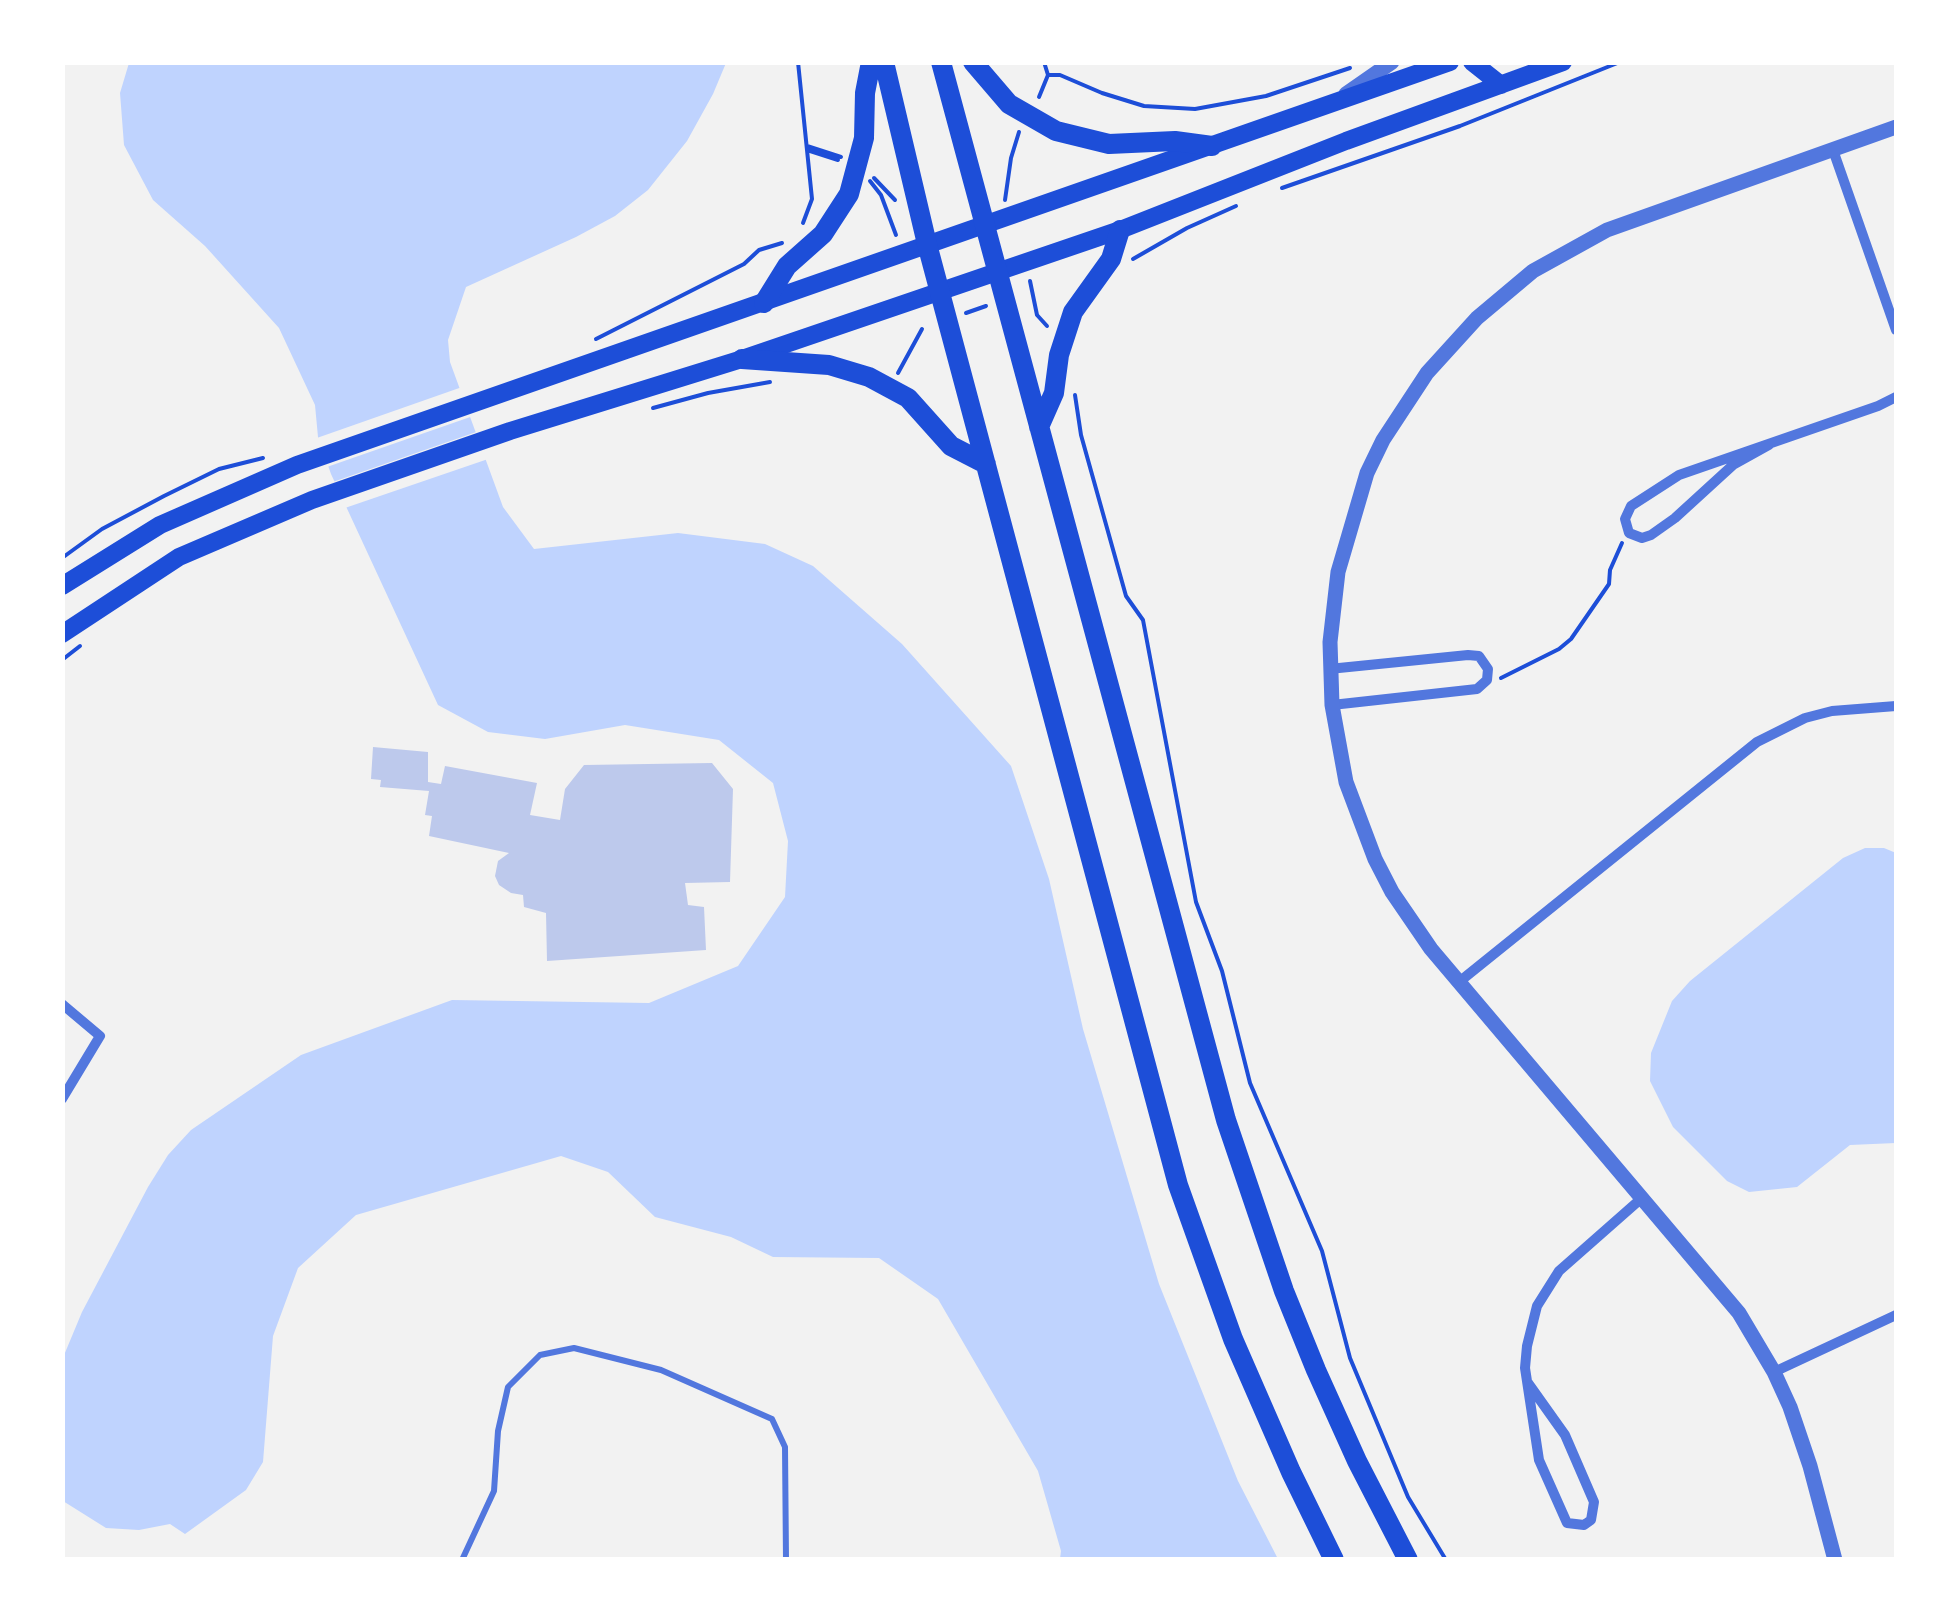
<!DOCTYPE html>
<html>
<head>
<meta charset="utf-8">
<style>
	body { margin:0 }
	#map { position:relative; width:1959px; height:1622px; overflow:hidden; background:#f2f2f2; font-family:"Zilla Slab",serif }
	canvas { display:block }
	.frame { position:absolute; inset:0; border:65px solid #fff; pointer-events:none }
</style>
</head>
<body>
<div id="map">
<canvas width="1959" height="1622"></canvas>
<div class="frame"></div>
</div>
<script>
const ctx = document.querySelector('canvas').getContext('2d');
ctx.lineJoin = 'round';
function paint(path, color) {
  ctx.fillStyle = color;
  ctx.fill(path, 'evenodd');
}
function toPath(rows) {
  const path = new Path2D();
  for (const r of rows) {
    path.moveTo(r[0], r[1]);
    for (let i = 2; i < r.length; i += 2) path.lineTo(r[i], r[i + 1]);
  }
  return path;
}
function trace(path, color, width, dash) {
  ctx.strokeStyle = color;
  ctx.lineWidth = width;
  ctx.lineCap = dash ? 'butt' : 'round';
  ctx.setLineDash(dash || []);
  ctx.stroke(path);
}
paint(toPath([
	[129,63,726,63,713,94,687,141,648,190,615,216,576,237,466,287,448,340,450,362,503,507,534,549,678,533,765,544,813,566,902,644,1011,766,1049,879,1083,1029,1159,1284,1238,1481,1278,1559,1060,1559,1061,1551,1038,1471,938,1299,879,1258,773,1257,731,1237,655,1217,608,1172,561,1156,356,1215,298,1268,273,1336,263,1462,246,1490,185,1534,170,1524,139,1530,106,1528,63,1501,62,1360,82,1312,148,1187,168,1155,191,1130,301,1055,452,1000,649,1003,738,966,785,897,788,841,773,783,719,740,625,725,545,739,488,732,438,705,331,474,318,437,315,405,279,328,205,246,153,200,124,145,120,93],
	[1865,848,1884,848,1896,853,1896,1143,1850,1145,1797,1187,1749,1192,1727,1181,1673,1127,1650,1081,1651,1053,1672,1001,1690,981,1843,858]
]), '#bfd3fe');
paint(toPath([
	[465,386,476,415,324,468,314,439],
	[482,430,491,458,342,509,330,483]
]), '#f2f2f2');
paint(toPath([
	[373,747,428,752,428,782,441,784,445,766,537,783,530,815,560,820,565,789,584,765,712,763,733,789,730,882,685,883,688,905,704,907,706,950,547,961,546,913,524,907,523,895,511,893,499,885,495,876,498,861,509,853,429,836,432,816,425,815,429,791,380,787,381,780,371,779]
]), '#bdc9ec');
trace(toPath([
	[798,62,807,150,838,160],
	[1048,75,1060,75,1102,93,1144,106,1195,109,1266,96,1350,68],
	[1039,97,1048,75,1044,62],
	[807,146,841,157],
	[874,178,895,200],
	[870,181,881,195,896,235],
	[1282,188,1460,126,1620,62],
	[1005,200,1011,158,1019,132],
	[803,223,812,199,807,150],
	[1133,259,1187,228,1236,206],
	[1030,281,1037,315,1047,326],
	[966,313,986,306],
	[596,339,744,264,759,250,782,243],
	[898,373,922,329],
	[1075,395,1081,435,1126,596,1143,620,1196,902,1222,971,1250,1083,1322,1251,1350,1358,1408,1497,1446,1560],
	[653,408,708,393,770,382],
	[62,558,102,529,164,496,219,469,263,458],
	[62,660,80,646],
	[1501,678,1559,649,1571,639,1609,584,1610,570,1622,543]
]), '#1d4ed8', 4);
trace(toPath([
	[462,1560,494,1491,498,1431,508,1387,540,1355,574,1348,661,1370,772,1419,785,1447,786,1560]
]), '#5277de', 6);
trace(toPath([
	[1833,150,1896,330],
	[1769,445,1733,465,1675,518,1651,535,1642,538,1629,533,1625,519,1631,506,1679,475,1878,406,1896,397],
	[1329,669,1468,655,1479,656,1488,669,1487,680,1477,689,1332,705],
	[1459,982,1757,742,1805,718,1832,711,1896,706],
	[62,1004,100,1036,62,1099],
	[1774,1372,1896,1315],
	[1528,1383,1565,1435,1594,1502,1591,1520,1584,1525,1567,1523,1539,1460,1525,1368,1527,1346,1537,1306,1559,1271,1643,1197]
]), '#5277de', 10);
trace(toPath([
	[1346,94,1392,62],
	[1835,1560,1810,1466,1790,1407,1774,1372,1739,1313,1431,949,1392,892,1375,859,1346,782,1332,705,1330,642,1338,572,1367,473,1383,440,1427,373,1477,318,1533,271,1607,230,1896,127]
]), '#5277de', 15);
trace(toPath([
	[1472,62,1501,85],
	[62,586,160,525,297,465,1450,62],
	[62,634,179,557,312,500,510,431,742,359,1120,230,1346,141,1563,62]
]), '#1d4ed8', 18);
trace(toPath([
	[884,62,927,244,1178,1185,1233,1339,1291,1472,1334,1560],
	[941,62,1226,1120,1284,1291,1316,1370,1357,1461,1408,1560],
	[973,62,1009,104,1056,131,1109,144,1175,141,1212,146],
	[764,303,787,266,823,234,849,194,864,138,865,93,871,62],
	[742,359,829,365,869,377,908,398,951,446,986,464],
	[1039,427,1054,393,1059,355,1073,312,1111,259,1120,230]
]), '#1d4ed8', 20);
</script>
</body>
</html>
